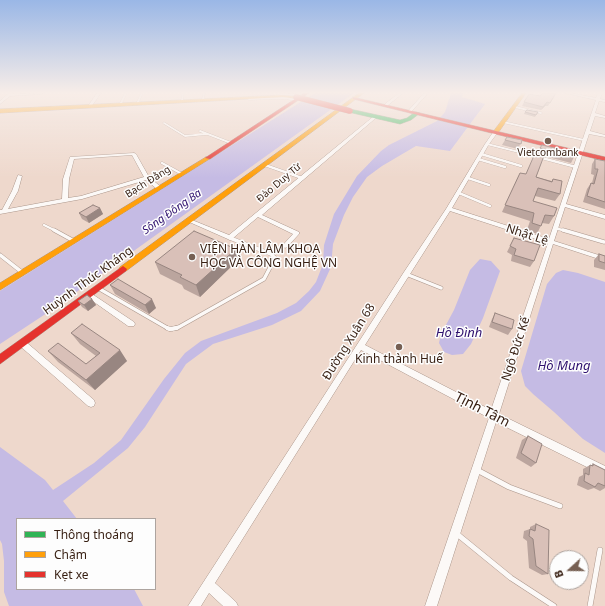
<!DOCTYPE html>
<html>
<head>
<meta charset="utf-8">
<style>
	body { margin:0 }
	#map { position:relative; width:605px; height:606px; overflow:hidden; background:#eed8cc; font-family:"Noto Sans",sans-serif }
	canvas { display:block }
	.legend { position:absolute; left:16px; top:518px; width:140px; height:72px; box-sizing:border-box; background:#fdfdfd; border:1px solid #ada49f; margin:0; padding:5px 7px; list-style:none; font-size:12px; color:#361e11 }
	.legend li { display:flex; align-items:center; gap:8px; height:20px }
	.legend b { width:20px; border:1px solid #ada49f }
	.north { position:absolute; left:549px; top:550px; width:40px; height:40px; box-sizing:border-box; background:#fdfdfd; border:1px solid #ada49f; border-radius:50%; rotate:249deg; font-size:11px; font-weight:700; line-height:16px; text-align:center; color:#361e11 }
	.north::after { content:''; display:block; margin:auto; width:14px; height:18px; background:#765f52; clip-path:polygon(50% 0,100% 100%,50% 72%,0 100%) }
</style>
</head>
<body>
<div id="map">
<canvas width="605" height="606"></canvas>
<ul class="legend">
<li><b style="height:5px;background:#30b455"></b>Thông thoáng</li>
<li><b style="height:5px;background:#ff9f0a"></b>Chậm</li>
<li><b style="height:5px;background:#e5322d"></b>Kẹt xe</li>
</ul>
<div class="north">B</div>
</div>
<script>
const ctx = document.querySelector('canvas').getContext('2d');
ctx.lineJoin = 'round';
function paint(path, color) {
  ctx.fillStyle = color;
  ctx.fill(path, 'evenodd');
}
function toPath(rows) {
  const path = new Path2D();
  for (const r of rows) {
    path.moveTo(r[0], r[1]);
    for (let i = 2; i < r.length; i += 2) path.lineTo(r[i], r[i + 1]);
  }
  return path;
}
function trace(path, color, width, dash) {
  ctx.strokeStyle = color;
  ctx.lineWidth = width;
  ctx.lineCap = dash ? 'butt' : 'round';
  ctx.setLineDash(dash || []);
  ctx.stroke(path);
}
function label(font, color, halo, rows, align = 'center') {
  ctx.font = font + ' "Noto Sans",sans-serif';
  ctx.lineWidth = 3;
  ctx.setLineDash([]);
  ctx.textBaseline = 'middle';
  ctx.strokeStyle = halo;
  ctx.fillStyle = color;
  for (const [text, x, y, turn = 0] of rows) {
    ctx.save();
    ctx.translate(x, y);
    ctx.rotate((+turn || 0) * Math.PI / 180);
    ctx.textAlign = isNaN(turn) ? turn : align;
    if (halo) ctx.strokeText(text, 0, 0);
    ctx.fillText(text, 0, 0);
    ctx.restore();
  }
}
paint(toPath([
	[315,93,354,93,50,311,0,344,0,291],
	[451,93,463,93,462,97,485,104,450,151,416,146,382,166,367,177,353,197,344,215,333,244,331,267,320,291,301,311,272,325,213,344,186,364,145,427,128,448,63,501,77,519,17,519,17,589,134,589,143,606,9,606,4,592,4,561,2,544,0,540,0,447,45,480,53,490,94,463,121,440,164,379,185,353,201,341,277,313,296,303,309,291,316,282,323,264,324,245,334,214,357,176,381,151,389,145,437,121,445,112],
	[480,259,491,261,500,271,483,318,471,344,463,354,452,355,444,352,439,343,441,334,454,310,470,270],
	[563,270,578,273,605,282,605,453,583,439,554,412,533,394,525,386,521,371,547,284,556,273]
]), '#c5bbe4');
const laneFar4 = toPath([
	[280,94,298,95],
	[249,99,286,98,295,100],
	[203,100,204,93],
	[182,101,183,93],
	[137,104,142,93],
	[120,105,126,93],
	[515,107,541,113],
	[503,122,584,140],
	[164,123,185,136,206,134],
	[200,131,231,143],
	[487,144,527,154]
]);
const laneFar3 = toPath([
	[523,153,576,167],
	[481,154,521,166],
	[478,159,505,167],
	[162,163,182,174],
	[265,165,302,178],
	[468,178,489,185],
	[459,193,490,206],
	[44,225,56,231],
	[555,228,566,231]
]);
const laneFar2 = toPath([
	[54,230,74,241],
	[563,230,604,242],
	[0,255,23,273],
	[406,274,441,288],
	[98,288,169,329],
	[172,329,179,327,264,279,275,258,271,254,230,238]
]);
const laneFar1 = toPath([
	[167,328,170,329,177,328]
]);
const lane = toPath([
	[477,470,509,487,560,506],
	[457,534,511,578,554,606],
	[590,606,600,550]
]);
const street = toPath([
	[9,93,13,93,12,94,43,93,41,94,10,96,0,104,0,101,9,93],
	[97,93,101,93,91,107,89,107,88,106,97,93],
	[399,93,403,93,387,106,385,106,385,104,399,93],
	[424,93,428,93,411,112,409,112,409,110,424,93],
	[565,93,571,93,596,98,598,93,602,93,600,99,605,100,605,102,599,101,595,113,605,116,605,118,595,116,590,131,605,135,605,137,589,134,566,204,605,215,605,219,565,207,554,241,605,257,605,261,553,244,499,414,605,466,605,476,496,422,437,606,425,606,489,418,361,350,215,583,236,602,238,606,223,606,209,593,201,606,188,606,404,272,446,209,485,144,494,131,498,132,489,144,452,208,549,239,596,100,565,93],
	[450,211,548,243,491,410,365,345,450,211],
	[374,116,377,117,262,215,299,232,299,234,287,247,285,248,282,246,293,234,258,217,232,239,230,240,187,221,188,220,192,220,229,235,374,116],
	[134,153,136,154,149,177,161,187,161,189,157,189,146,180,82,199,0,214,0,210,2,210,12,191,18,175,22,176,18,191,8,209,62,199,63,179,70,157,134,153],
	[132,155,144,177,81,196,68,198,69,179,74,159,132,155],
	[89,292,134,322,135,324,134,326,128,326,87,297,86,295,89,292],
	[23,341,26,342,94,400,95,403,94,406,91,407,88,406,20,346,19,344,20,342,23,341]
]);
const fast = toPath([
	[350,109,400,120,407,118,415,112,420,113,411,120,400,124,348,112,347,111,350,109]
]);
const slow = toPath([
	[359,93,364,93,126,271,120,271,119,269,120,267,359,93],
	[522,93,526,93,498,133,494,133,493,132,522,93],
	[282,95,298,97,296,98,282,97,0,113,0,109,282,95],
	[206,157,211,158,0,290,0,283,206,157]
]);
const jam = toPath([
	[304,93,309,93,210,159,205,158,304,93],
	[353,97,605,157,605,161,353,99,353,97],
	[123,266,127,269,126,271,0,364,0,354,123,266]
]);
trace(laneFar4, '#ab968b', 2.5);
trace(laneFar3, '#ab968b', 3);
trace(laneFar2, '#ab968b', 4.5);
trace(laneFar1, '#ab968b', 5);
trace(lane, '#ab968b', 6);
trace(street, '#ab968b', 1);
trace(fast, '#ab968b', 1);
trace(slow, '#ab968b', 1);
trace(jam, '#ab968b', 1);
trace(laneFar4, '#fcf9f7', 2);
trace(laneFar3, '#fcf9f7', 2.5);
trace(laneFar2, '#fcf9f7', 3.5);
trace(laneFar1, '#fcf9f7', 4);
trace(lane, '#fcf9f7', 5);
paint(street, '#fcf9f7');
paint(fast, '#30b455');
paint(slow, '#ff9f0a');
paint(jam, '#e5322d');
const jamBridge = toPath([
	[296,97,350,111]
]);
trace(jamBridge, '#ab968b', 6, []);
trace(jamBridge, '#e5322d', 5.5);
paint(toPath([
	[556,93,548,106,545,106,541,110,522,106,524,102,540,96],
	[525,112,538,112,535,117,524,114],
	[505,140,522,140,518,149,502,145],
	[542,145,574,157,571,163,544,156,536,177,552,181,553,179,560,194,555,201,535,196,533,201,554,216,549,224,542,223,537,234,527,230,530,221,502,212,520,173,526,174],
	[595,159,605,161,605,209,583,202,587,189,591,183,592,183,594,175,591,174,592,164],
	[100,208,103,214,89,223,82,219,79,213],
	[514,238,534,261,530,267,511,261,512,255,507,252],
	[599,254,605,256,605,270,594,267,594,260],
	[238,260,200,297,184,289,182,285,160,274,155,262],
	[110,285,156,308,149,314,115,294],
	[92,299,96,305,88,311,82,307,78,301],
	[495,313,512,329,508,335,489,327,492,319],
	[71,333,127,361,95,390,58,362,48,351,86,364,96,356,80,344],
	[528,436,536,463,531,467,516,458,522,440],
	[593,464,605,470,605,488,600,491,594,488,588,490,577,485,579,477,583,475,583,469,590,465,591,466],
	[536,524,548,574,542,575,529,568,527,541,523,538,524,531,530,529,530,527]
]), '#bba59e');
paint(toPath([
	[547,102,545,106,541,110,543,107],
	[100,208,103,214,89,223,86,217],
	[236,249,238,260,200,297,196,285],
	[92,299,96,305,88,311,84,305],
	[152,299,156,308,149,314,145,305],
	[120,350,127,361,95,390,86,380]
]), '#988681');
const building = toPath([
	[543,93,556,93,550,103,547,102,543,107,524,102,529,94,540,96,543,93],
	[527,110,538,112,536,115,525,112,527,110],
	[507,137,522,140,521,144,505,140,507,137],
	[542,145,575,153,574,157,540,148,542,145],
	[536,151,545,153,536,177,552,182,553,179,562,181,560,194,538,188,533,201,557,208,554,216,545,215,541,226,532,223,534,213,505,205,520,173,526,174,536,151],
	[595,159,605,161,605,202,587,196,591,183,594,184,598,169,595,169,595,159],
	[93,205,100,208,86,217,79,213,93,205],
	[194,231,236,249,196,285,180,277,182,275,155,262,194,231],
	[514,238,540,245,534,261,514,255,516,249,510,246,514,238],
	[599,254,605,256,605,263,599,261,599,254],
	[118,279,152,299,145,305,110,285,118,279],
	[87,295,92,299,84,305,78,301,87,295],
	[495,313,514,320,512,329,492,322,495,313],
	[82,324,120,350,86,380,48,351,58,343,86,364,100,353,71,333,82,324],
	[528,436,542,444,536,463,521,453,528,436],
	[593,464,605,470,605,486,598,483,595,487,584,481,585,473,589,475,590,465,593,466,593,464],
	[536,524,549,530,548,574,536,566,533,539,529,536,530,529,535,531,536,524]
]);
paint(building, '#d9c0b8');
trace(building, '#988681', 1);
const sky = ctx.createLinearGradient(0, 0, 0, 178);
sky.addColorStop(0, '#9ab7e6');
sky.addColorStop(0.52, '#f7ede8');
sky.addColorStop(1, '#f7ede800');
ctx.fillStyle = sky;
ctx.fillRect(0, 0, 605, 178);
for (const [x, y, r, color] of [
	[548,141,4,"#765f52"],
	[192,257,4,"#765f52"],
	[399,347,4,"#765f52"]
]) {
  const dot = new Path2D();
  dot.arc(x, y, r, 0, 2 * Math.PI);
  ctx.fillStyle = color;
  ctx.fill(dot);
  trace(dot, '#fdfdfd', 1.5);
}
label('10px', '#361e11', '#fdfdfd', [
	["Vietcombank",548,153]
]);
label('10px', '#361e11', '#fdfdfd', [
	["Bạch Đằng",148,182,-32],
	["Đào Duy Từ",279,183,-40]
]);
label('italic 11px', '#2f116f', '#fdfdfd', [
	["Sông Đông Ba",172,212,-35]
]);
label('12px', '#361e11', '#fdfdfd', [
	["Nhật Lệ",527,235,18],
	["Huỳnh Thúc Kháng",88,281,-36],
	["Đường Xuân 68",349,342,-58],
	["Ngô Đức Kế",516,349,-72]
]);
label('12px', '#361e11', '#fdfdfd', [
	["VIỆN HÀN LÂM KHOA",200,250],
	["HỌC VÀ CÔNG NGHỆ VN",200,264],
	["Kinh thành Huế",399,360,"center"]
], 'left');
label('italic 13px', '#2f116f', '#fdfdfd', [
	["Hồ Đình",459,333],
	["Hồ Mung",564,366]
]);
label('14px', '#361e11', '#fdfdfd', [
	["Tịnh Tâm",482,410,27]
]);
</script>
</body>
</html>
